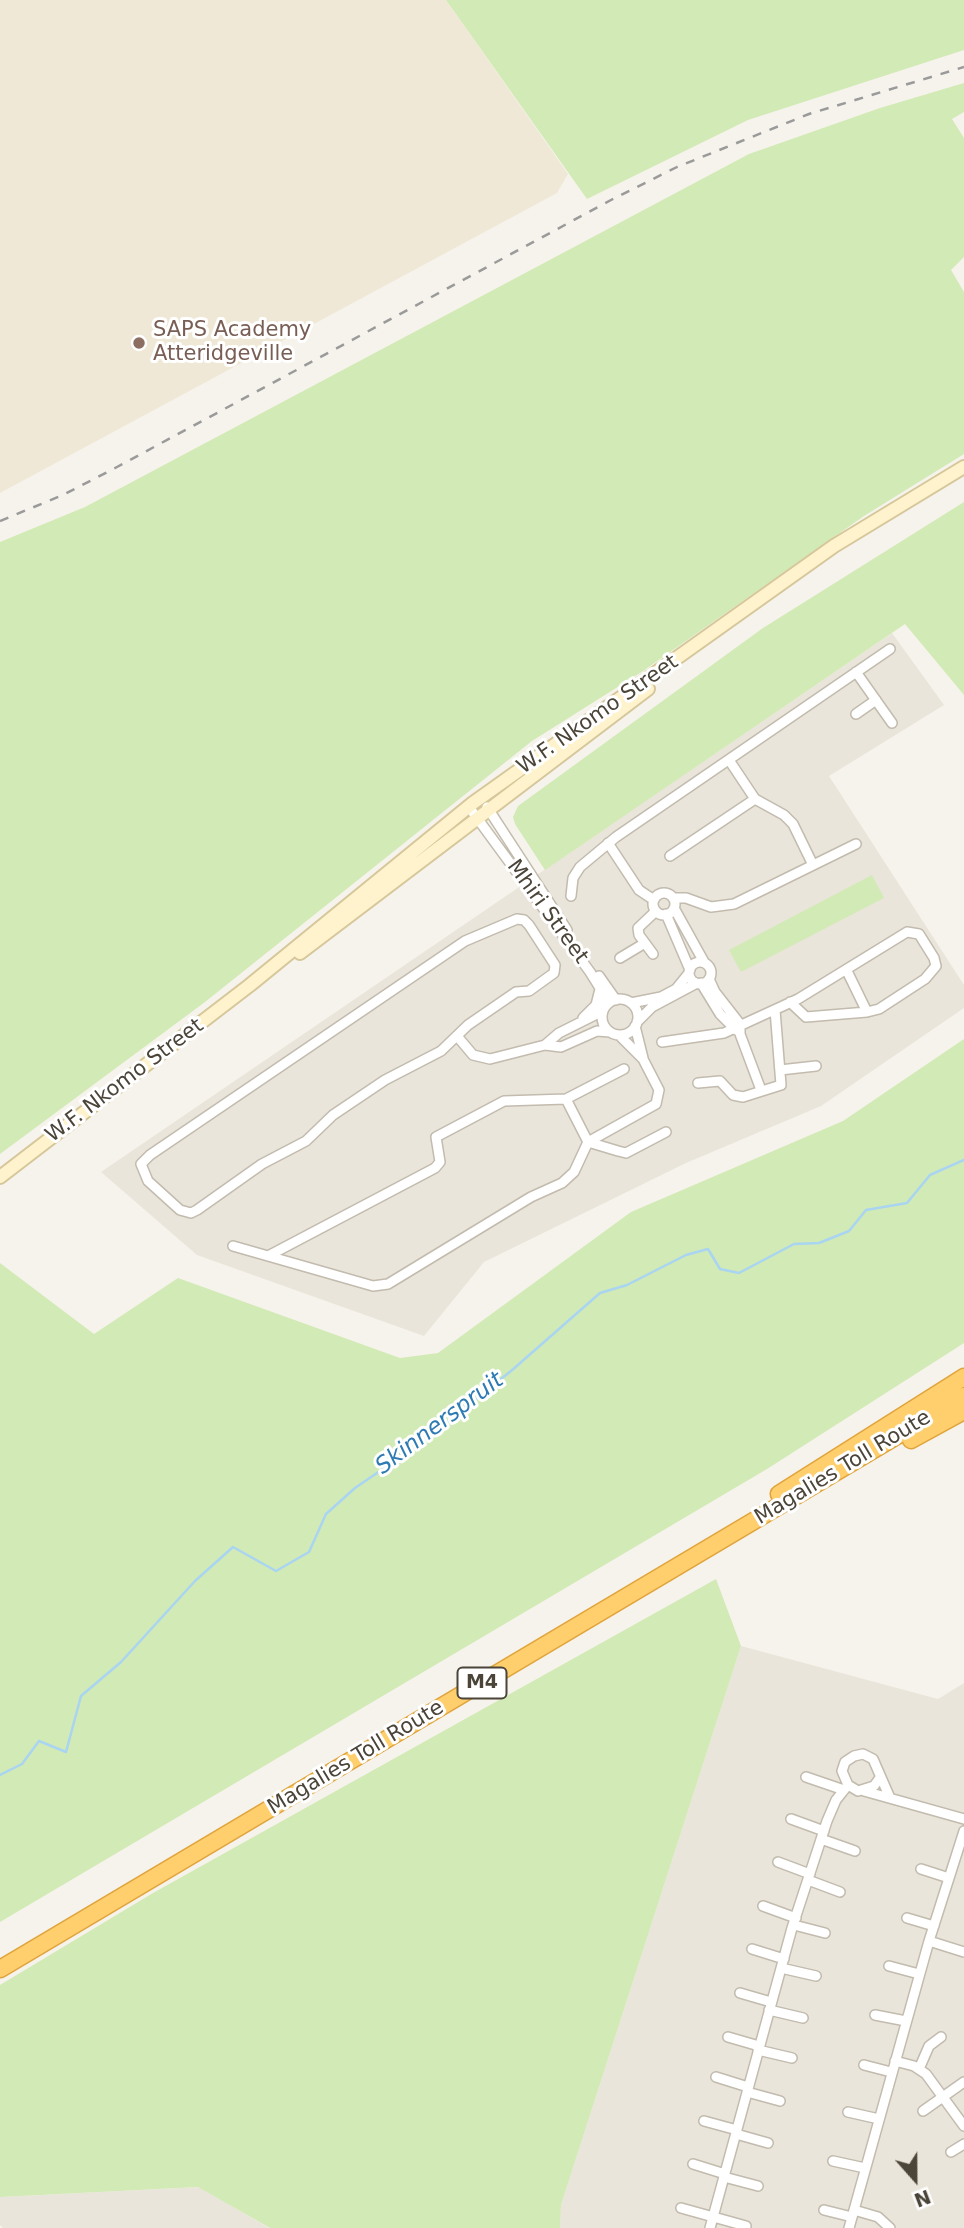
<!DOCTYPE html>
<html>
<head>
<meta charset="utf-8">
<style>
	body { margin:0 }
	#map { position:relative; width:964px; height:2228px; overflow:hidden; background:#f6f3ec; font-family:"DejaVu Sans",sans-serif }
	canvas { display:block }
	.north { position:absolute; left:880px; top:2144px; width:70px; height:70px; -webkit-text-stroke:5px #fff; paint-order:stroke; rotate:159deg; font-size:19px; font-weight:700; line-height:28px; text-align:center; color:#4b4439 }
	.north::after { content:''; display:block; margin:auto; width:24px; height:32px; background:#4b4439; clip-path:polygon(50% 0,100% 100%,50% 72%,0 100%) }
</style>
</head>
<body>
<div id="map">
<canvas width="964" height="2228"></canvas>
<div class="north">N</div>
</div>
<script>
const ctx = document.querySelector('canvas').getContext('2d');
ctx.lineJoin = 'round';
function paint(path, color) {
  ctx.fillStyle = color;
  ctx.fill(path, 'evenodd');
}
function toPath(rows) {
  const path = new Path2D();
  for (const r of rows) {
    if (r.length === 3) {
      path.moveTo(r[0] + r[2], r[1]);
      path.arc(r[0], r[1], r[2], 0, 2 * Math.PI);
      continue;
    }
    path.moveTo(r[0], r[1]);
    for (let i = 2; i < r.length; i += 2) path.lineTo(r[i], r[i + 1]);
  }
  return path;
}
function trace(path, color, width, dash) {
  ctx.strokeStyle = color;
  ctx.lineWidth = width;
  ctx.lineCap = dash ? 'butt' : 'round';
  ctx.setLineDash(dash || []);
  ctx.stroke(path);
}
function label(font, color, halo, rows, align = 'center') {
  ctx.font = font + ' "DejaVu Sans",sans-serif';
  ctx.lineWidth = 6;
  ctx.setLineDash([]);
  ctx.textBaseline = 'middle';
  ctx.strokeStyle = halo;
  ctx.fillStyle = color;
  for (const [text, x, y, turn = 0] of rows) {
    ctx.save();
    ctx.translate(x, y);
    ctx.rotate((+turn || 0) * Math.PI / 180);
    ctx.textAlign = isNaN(turn) ? turn : align;
    if (halo) ctx.strokeText(text, 0, 0);
    ctx.fillText(text, 0, 0);
    ctx.restore();
  }
}
paint(toPath([
	[892,633,944,705,829,776,964,985,964,1008,821,1106,686,1163,484,1262,424,1336,197,1255,101,1172],
	[741,1646,938,1699,964,1683,964,2228,560,2228,561,2205],
	[199,2187,269,2228,3,2228,0,2225,0,2197]
]), '#eae5da');
paint(toPath([
	[0,0,446,0,568,174,557,193,0,493]
]), '#efe8d6');
paint(toPath([
	[446,0,964,0,964,50,748,120,587,199],
	[964,83,964,112,952,119,964,138,964,257,951,270,964,292,964,454,864,516,643,671,532,741,205,1002,0,1154,0,542,85,507,749,154,880,108],
	[964,502,964,695,905,624,545,870,515,824,513,817,518,806,763,628],
	[872,875,884,898,741,972,729,950],
	[964,1039,964,1343,767,1469,0,1922,0,1263,94,1334,178,1278,400,1358,438,1353,631,1212,843,1121],
	[716,1579,741,1646,561,2205,560,2228,270,2228,198,2187,0,2197,0,1985,153,1893]
]), '#d2eab5');
trace(toPath([
	[0,1775,22,1764,39,1741,66,1752,81,1696,121,1662,195,1581,233,1547,276,1571,309,1552,326,1514,355,1488,418,1445,511,1371,600,1293,627,1285,686,1255,708,1249,720,1269,739,1273,794,1244,819,1243,849,1231,866,1210,907,1203,930,1175,964,1160]
]), '#a9d4f2', 2.5);
const minor = toPath([
	[856,672,892,723],
	[856,714,876,700],
	[729,760,755,799,784,815,793,824,813,865],
	[469,807,590,972,605,996,604,1008],
	[487,807,567,930],
	[608,843,639,890,654,900],
	[670,856,755,799],
	[664,904,11],
	[571,896,573,878,580,867,616,837,890,649],
	[673,898,686,898,711,907,734,904,856,844],
	[674,908,704,962],
	[666,914,690,970],
	[517,919,524,920,529,925,555,965,554,973,529,991,516,992,468,1025,441,1051,385,1080,333,1115,306,1141,262,1164,197,1210,191,1213,180,1210,148,1181,141,1164,150,1155,465,941,517,919],
	[653,954,639,935,638,928,656,911],
	[620,958,645,943],
	[700,973,11],
	[847,971,867,1012],
	[599,976,616,1000],
	[709,979,715,992,740,1024,740,1034,761,1090],
	[701,983,720,1014,736,1030],
	[620,1017,18],
	[631,1003,661,997,676,989,689,973],
	[583,1018,596,1005,600,989],
	[637,1022,652,1007,697,983],
	[635,1026,643,1058],
	[457,1036,473,1055,490,1059,545,1045,561,1047,597,1031,610,1032],
	[662,1042,724,1033,798,999,907,932,919,934,934,958,936,966,925,979,879,1009,867,1012,806,1017,790,1002],
	[545,1045,559,1033,603,1011],
	[780,1070,816,1066],
	[698,1083,720,1081,733,1095,743,1097,781,1085,775,1010],
	[566,1099,588,1142,618,1151,626,1153,666,1132],
	[233,1246,373,1286,388,1284,531,1197,562,1183,574,1172,588,1142,656,1104,659,1090,643,1059,619,1035],
	[268,1256,435,1168,440,1162,436,1137,504,1101,566,1099,624,1069],
	[806,1777,844,1790],
	[879,1779,874,1786,858,1791,848,1785,842,1771,845,1762,854,1756,863,1754,873,1759,890,1798],
	[864,1791,964,1819],
	[791,1819,824,1831],
	[821,1839,855,1851],
	[778,1862,810,1874],
	[921,1869,949,1878],
	[808,1880,840,1892],
	[763,1906,796,1918],
	[907,1918,934,1926],
	[794,1925,825,1933],
	[929,1941,964,1952],
	[752,1949,784,1959],
	[889,1966,919,1974],
	[781,1968,816,1976],
	[740,1993,771,2002],
	[769,2010,803,2018],
	[875,2015,906,2021],
	[728,2037,759,2046],
	[758,2050,792,2058],
	[895,2061,914,2066,926,2074,964,2126],
	[864,2065,891,2072],
	[919,2069,929,2046,941,2037],
	[716,2077,748,2087],
	[747,2092,780,2101],
	[923,2111,964,2082],
	[848,2112,879,2119],
	[704,2121,737,2130],
	[736,2134,768,2143],
	[951,2152,964,2144],
	[833,2161,865,2168],
	[693,2164,725,2174],
	[724,2177,758,2186],
	[681,2208,746,2226],
	[824,2210,852,2217],
	[854,2210,878,2217,890,2228],
	[710,2228,792,1928,827,1821,836,1800,848,1785],
	[849,2228,929,1941,964,1831]
]);
const secondary = toPath([
	[300,953,648,689],
	[0,1177,250,985,473,803,834,546,964,467]
]);
const motorway = toPath([
	[911,1440,964,1411],
	[779,1494,964,1377],
	[0,1969,964,1396]
]);
trace(minor, '#c2bbae', 12);
trace(secondary, '#d6c79b', 16);
trace(motorway, '#e0a43c', 19);
trace(minor, '#fff', 9);
trace(secondary, '#fff3cd', 12);
trace(motorway, '#ffcf6e', 16);
trace(toPath([
	[0,521,63,495,117,467,611,200,677,167,809,114,964,67]
]), '#9a9a9a', 2.5, [9, 9]);
for (const [x, y, r, color] of [
	[139,343,7,"#8d6e63"]
]) {
  const dot = new Path2D();
  dot.arc(x, y, r, 0, 2 * Math.PI);
  ctx.fillStyle = color;
  ctx.fill(dot);
  trace(dot, '#fff', 2.5);
}
for (const [x, y, w] of [
	[482,1683,49]
]) {
  const box = new Path2D();
  box.roundRect(x - w / 2, y - 15.5, w, 31, 5);
  ctx.fillStyle = '#fff';
  ctx.fill(box);
  trace(box, '#4b4439', 2);
}
label('bold 19px', '#4b4439', null, [
	["M4",482,1683]
]);
label('21px', '#785e54', '#fff', [
	["SAPS Academy",153,331],
	["Atteridgeville",153,355]
], 'left');
label('21px', '#4b4439', '#fff', [
	["W.F. Nkomo Street",598,715,-35],
	["Mhiri Street",547,912,54],
	["W.F. Nkomo Street",125,1081,-37],
	["Magalies Toll Route",843,1468,-31],
	["Magalies Toll Route",356,1758,-31]
]);
label('italic 23px', '#2e7ab2', '#fff', [
	["Skinnerspruit",440,1424,-37]
]);
</script>
</body>
</html>
